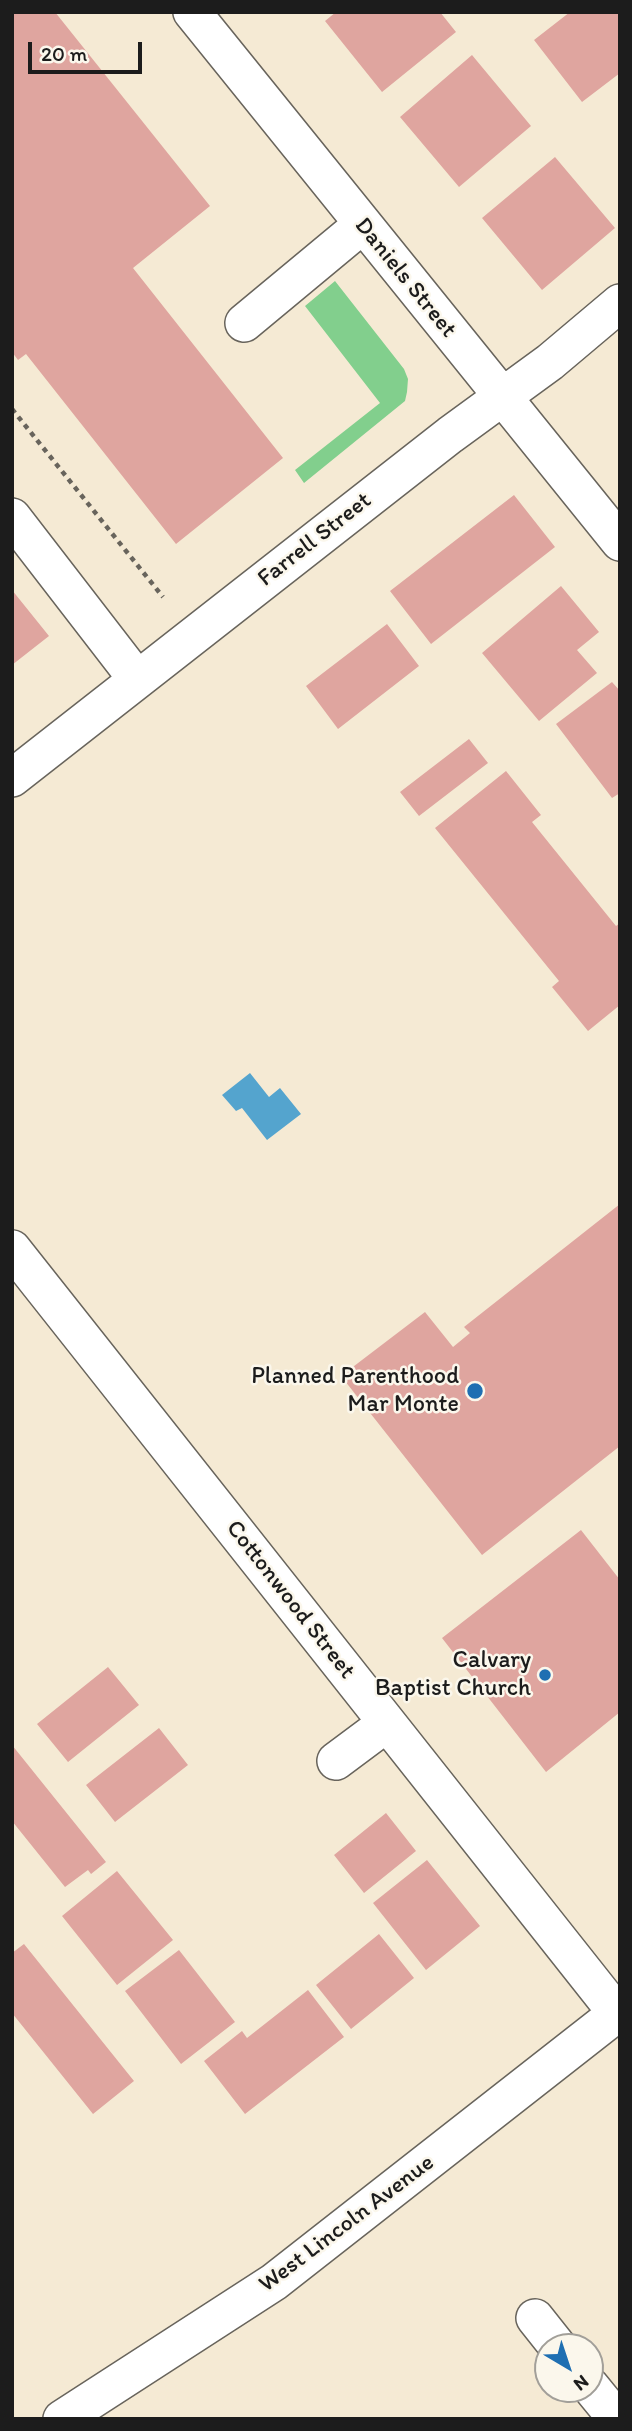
<!DOCTYPE html>
<html>
<head>
<meta charset="utf-8">
<style>
	body { margin:0 }
	#map { position:relative; width:632px; height:2431px; overflow:hidden; background:#f5ead4; font-family:Itim,sans-serif }
	canvas { display:block }
	.frame { position:absolute; inset:0; border:14px solid #1c1c1c; pointer-events:none }
	.north { position:absolute; left:534px; top:2333px; width:70px; height:70px; box-sizing:border-box; background:#fbf7ec; border:2px solid #a29f99; border-radius:50%; rotate:141deg; font-size:19px; font-weight:700; line-height:28px; text-align:center; color:#1c1c1c }
	.north::after { content:''; display:block; margin:auto; width:24px; height:32px; background:#1f6fb2; clip-path:polygon(50% 0,100% 100%,50% 72%,0 100%) }
	.scale { position:absolute; left:28px; top:42px; width:114px; height:32px; box-sizing:border-box; border:4px solid #1c1c1c; border-top:0; padding-left:9px; font-size:21px; line-height:24px; white-space:nowrap; color:#1c1c1c; -webkit-text-stroke:5px #fbf7ec; paint-order:stroke }
</style>
</head>
<body>
<div id="map">
<canvas width="632" height="2431"></canvas>
<div class="frame"></div>
<div class="north">N</div>
<div class="scale">20 m</div>
</div>
<script>
const ctx = document.querySelector('canvas').getContext('2d');
ctx.lineJoin = 'round';
function paint(path, color) {
  ctx.fillStyle = color;
  ctx.fill(path, 'evenodd');
}
function toPath(rows) {
  const path = new Path2D();
  for (const r of rows) {
    path.moveTo(r[0], r[1]);
    for (let i = 2; i < r.length; i += 2) path.lineTo(r[i], r[i + 1]);
  }
  return path;
}
function trace(path, color, width, dash) {
  ctx.strokeStyle = color;
  ctx.lineWidth = width;
  ctx.lineCap = dash ? 'butt' : 'round';
  ctx.setLineDash(dash || []);
  ctx.stroke(path);
}
function label(font, color, halo, rows, align = 'center') {
  ctx.font = font + ' Itim,sans-serif';
  ctx.lineWidth = 5;
  ctx.setLineDash([]);
  ctx.textBaseline = 'middle';
  ctx.strokeStyle = halo;
  ctx.fillStyle = color;
  for (const [text, x, y, turn = 0] of rows) {
    ctx.save();
    ctx.translate(x, y);
    ctx.rotate((+turn || 0) * Math.PI / 180);
    ctx.textAlign = isNaN(turn) ? turn : align;
    if (halo) ctx.strokeText(text, 0, 0);
    ctx.fillText(text, 0, 0);
    ctx.restore();
  }
}
paint(toPath([
	[335,281,404,369,408,379,407,392,405,401,304,483,295,470,380,403,305,306]
]), '#82cf8d');
paint(toPath([
	[250,1073,269,1097,280,1088,301,1114,267,1140,242,1108,236,1111,222,1095]
]), '#54a4ce');
paint(toPath([
	[12,12,55,12,210,206,133,268,283,458,176,544,26,354,18,360,12,352],
	[336,12,440,12,456,32,382,92,325,21],
	[570,12,620,12,620,73,582,102,534,40],
	[472,55,531,126,459,187,400,117],
	[555,157,615,228,542,290,482,218],
	[514,495,555,547,431,644,390,591],
	[561,586,599,632,577,650,597,673,539,721,482,653],
	[12,590,49,636,12,665],
	[387,624,419,666,338,729,306,686],
	[612,682,620,691,620,793,612,798,556,724],
	[469,739,488,763,419,816,400,792],
	[506,771,541,815,532,822,616,926,620,923,620,1005,588,1031,552,987,559,981,435,828],
	[620,1204,620,1446,482,1555,341,1376,425,1312,453,1347,470,1333,464,1327],
	[581,1530,620,1580,620,1712,546,1772,442,1638],
	[108,1667,139,1705,68,1762,37,1724],
	[159,1728,188,1765,115,1822,86,1785],
	[12,1745,106,1862,91,1874,88,1870,65,1887,12,1821],
	[386,1813,416,1851,364,1893,334,1855],
	[427,1860,480,1926,426,1970,373,1903],
	[117,1871,173,1940,117,1985,62,1916],
	[379,1934,414,1978,351,2029,316,1985],
	[24,1944,134,2081,93,2114,12,2013,12,1953],
	[179,1950,235,2022,181,2064,125,1991],
	[308,1990,344,2037,245,2114,204,2061,242,2031,247,2038]
]), '#dfa59f');
const minor = toPath([
	[192,12,620,542],
	[244,323,362,225],
	[12,517,137,679],
	[12,778,450,435,550,362,620,303],
	[12,1249,620,2017],
	[336,1761,387,1723],
	[535,2318,558,2347],
	[590,2386,617,2419],
	[62,2419,274,2282,620,2011]
]);
trace(minor, '#68645c', 40);
trace(toPath([
	[12,409,163,597]
]), '#68645c', 4.5, [5, 5]);
trace(minor, '#fff', 37);
for (const [x, y, r, color] of [
	[475,1391,9,"#1f6fb2"],
	[545,1675,7,"#1f6fb2"]
]) {
  const dot = new Path2D();
  dot.arc(x, y, r, 0, 2 * Math.PI);
  ctx.fillStyle = color;
  ctx.fill(dot);
  trace(dot, '#fbf7ec', 2.5);
}
label('24px', '#1c1c1c', '#fbf7ec', [
	["Daniels Street",405,278,51],
	["Farrell Street",315,540,-38],
	["Cottonwood Street",290,1600,52],
	["West Lincoln Avenue",347,2224,-37]
]);
label('24px', '#1c1c1c', '#fbf7ec', [
	["Planned Parenthood",459,1377],
	["Mar Monte",459,1405],
	["Calvary",531,1661],
	["Baptist Church",531,1689]
], 'right');
</script>
</body>
</html>
